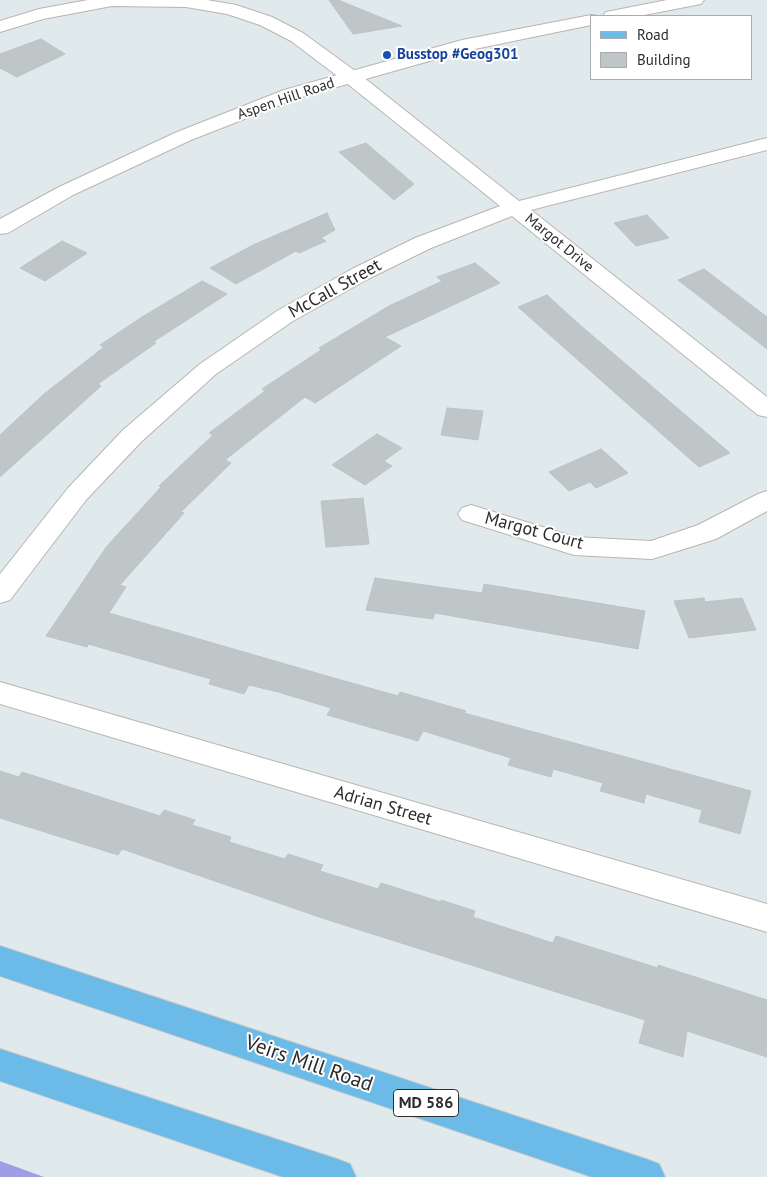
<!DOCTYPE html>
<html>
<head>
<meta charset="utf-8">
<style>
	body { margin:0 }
	#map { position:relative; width:767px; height:1177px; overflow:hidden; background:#e0eaed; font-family:"PT Sans",sans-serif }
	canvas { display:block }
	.legend { position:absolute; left:590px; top:15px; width:162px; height:65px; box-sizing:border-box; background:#fff; border:1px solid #ababab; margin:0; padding:6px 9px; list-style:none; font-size:15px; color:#2c2c2c }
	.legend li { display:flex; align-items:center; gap:10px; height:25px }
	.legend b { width:25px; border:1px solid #ababab }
</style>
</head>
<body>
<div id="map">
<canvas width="767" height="1177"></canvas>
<ul class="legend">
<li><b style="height:6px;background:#6bbae7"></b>Road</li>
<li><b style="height:14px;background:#bfc6c8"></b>Building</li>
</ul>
</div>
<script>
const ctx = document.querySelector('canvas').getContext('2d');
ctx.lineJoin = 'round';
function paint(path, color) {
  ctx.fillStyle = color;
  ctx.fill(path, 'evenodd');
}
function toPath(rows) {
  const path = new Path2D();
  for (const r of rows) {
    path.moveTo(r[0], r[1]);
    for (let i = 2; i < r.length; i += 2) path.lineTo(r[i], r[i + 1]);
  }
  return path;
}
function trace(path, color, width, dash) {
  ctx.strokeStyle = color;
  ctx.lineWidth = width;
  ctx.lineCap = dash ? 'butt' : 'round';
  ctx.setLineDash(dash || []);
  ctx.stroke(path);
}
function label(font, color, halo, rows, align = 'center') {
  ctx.font = font + ' "PT Sans",sans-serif';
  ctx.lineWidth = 4;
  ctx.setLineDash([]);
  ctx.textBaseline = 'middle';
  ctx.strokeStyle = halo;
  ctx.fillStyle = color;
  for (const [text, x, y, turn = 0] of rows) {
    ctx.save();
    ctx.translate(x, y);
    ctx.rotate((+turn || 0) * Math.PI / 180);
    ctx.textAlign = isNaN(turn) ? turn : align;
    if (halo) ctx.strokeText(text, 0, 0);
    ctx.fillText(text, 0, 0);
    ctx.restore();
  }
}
paint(toPath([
	[0,1161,44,1177,0,1177]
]), '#9f9de5');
const building = toPath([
	[329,0,338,0,402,26,353,34,329,0],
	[41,39,65,54,17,77,0,68,0,54,41,39],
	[366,143,414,184,394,200,339,152,366,143],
	[327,213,335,230,321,238,326,241,299,253,296,251,236,284,210,268,253,245,327,213],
	[647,215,669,238,636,246,614,223,647,215],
	[62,241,87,253,45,281,20,268,62,241],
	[475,263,500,283,385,337,401,346,315,403,305,397,225,460,231,463,181,512,184,513,120,585,126,587,109,613,320,674,398,696,400,692,466,711,464,713,751,791,740,834,699,822,702,810,646,794,644,803,600,791,603,783,553,769,551,777,508,765,511,758,423,731,418,741,327,715,331,708,278,692,249,685,244,694,209,684,211,679,88,644,87,647,46,636,107,546,161,487,159,486,213,435,209,433,265,391,262,389,321,350,319,348,389,306,442,281,437,277,475,263],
	[704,269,767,317,767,349,678,280,704,269],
	[202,281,227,294,153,342,156,343,98,384,101,386,0,477,0,435,44,394,104,347,100,345,142,317,202,281],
	[547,295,580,325,730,453,699,467,518,307,547,295],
	[447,408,483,411,478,440,441,435,447,408],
	[377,434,402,448,384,461,392,466,365,485,332,465,377,434],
	[601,449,628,473,596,488,590,482,569,491,549,472,601,449],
	[363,498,369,544,326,547,321,501,363,498],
	[375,578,482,593,484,584,645,611,638,649,435,613,433,619,366,610,375,578],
	[704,598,705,602,742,598,756,630,689,638,674,601,704,598],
	[0,771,19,777,22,772,160,816,164,810,195,820,192,825,231,837,229,842,285,859,288,854,323,865,320,871,378,889,381,883,441,902,441,900,475,911,473,917,553,943,556,936,658,968,658,965,767,1000,767,1057,687,1031,683,1057,639,1043,645,1020,325,919,122,849,118,855,0,818,0,771]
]);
paint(building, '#bfc6c8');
trace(building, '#b9c4c8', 1);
const minor = toPath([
	[88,0,207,0,236,5,272,17,303,33,358,73,519,201,767,138,767,150,531,210,767,397,767,417,758,415,512,216,431,248,368,279,293,321,216,374,141,442,86,500,10,600,0,603,0,574,68,488,123,430,200,364,277,311,352,269,415,238,500,206,344,81,291,41,260,25,227,14,186,7,112,6,43,19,0,32,0,21,39,9,88,0],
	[767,491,767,511,716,539,652,559,574,555,462,520,458,514,462,508,471,505,575,537,651,541,698,525,758,494,767,491],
	[0,682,767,904,767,932,0,704,0,682]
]);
const tertiary = toPath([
	[667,0,704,0,701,4,639,16,603,16,606,12,667,0],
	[591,15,597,16,591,16,591,25,465,51,298,98,191,140,73,195,8,233,0,234,0,219,59,187,177,132,284,90,462,40,591,15]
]);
const primary = toPath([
	[0,946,646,1159,659,1164,665,1177,592,1177,0,976,0,946],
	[0,1049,337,1159,350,1164,356,1177,283,1177,0,1081,0,1049]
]);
trace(minor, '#bbb4b0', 2);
trace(tertiary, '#bbb4b0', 2);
trace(primary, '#c8c8c8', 2);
paint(minor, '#fff');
paint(tertiary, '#fff');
paint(primary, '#6bbae7');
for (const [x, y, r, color] of [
	[387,55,5,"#1a4fb4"]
]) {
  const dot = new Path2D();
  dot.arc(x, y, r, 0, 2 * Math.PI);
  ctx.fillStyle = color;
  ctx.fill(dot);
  trace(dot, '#fff', 2);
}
label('bold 15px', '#164399', '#fff', [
	["Busstop #Geog301",397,55]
], 'left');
label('15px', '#2c2c2c', '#fff', [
	["Aspen Hill Road",286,99,-19],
	["Margot Drive",559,243,39]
]);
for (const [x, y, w] of [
	[426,1103,65]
]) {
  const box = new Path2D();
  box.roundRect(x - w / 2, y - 13.5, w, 27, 4);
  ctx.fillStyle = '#fff';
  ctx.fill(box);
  trace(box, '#2c2c2c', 1);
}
label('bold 16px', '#2c2c2c', null, [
	["MD 586",426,1103]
]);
label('18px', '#2c2c2c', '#fff', [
	["McCall Street",335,289,-29],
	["Margot Court",534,531,15],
	["Adrian Street",383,806,16]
]);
label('21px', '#2c2c2c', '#fff', [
	["Veirs Mill Road",309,1064,19]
]);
</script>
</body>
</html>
